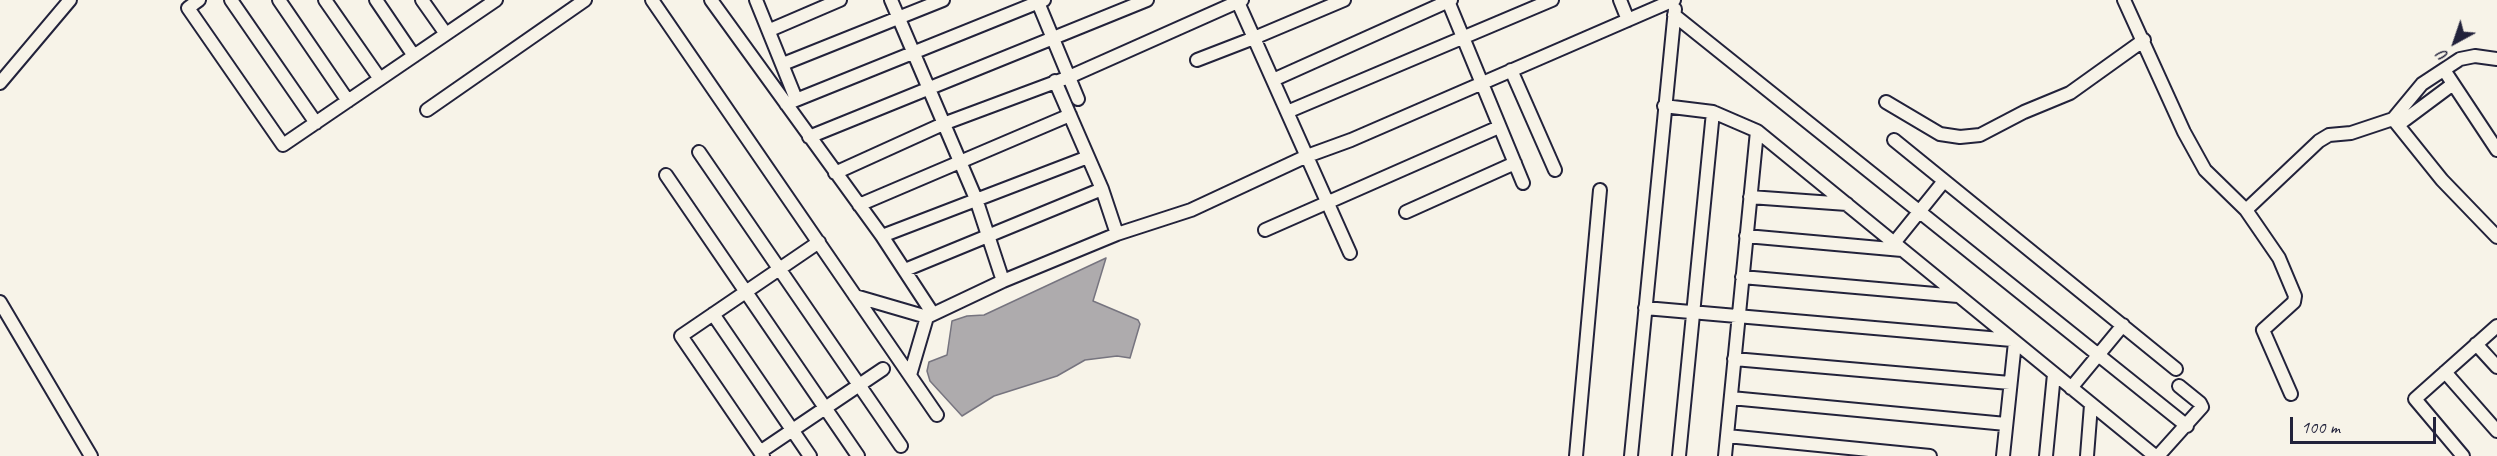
<!DOCTYPE html>
<html>
<head>
<meta charset="utf-8">
<style>
	body { margin:0 }
	#map { position:relative; width:2497px; height:456px; overflow:hidden; background:#f7f3e8; font-family:Caveat,sans-serif }
	canvas { display:block }
	.north { position:absolute; left:2425px; top:12px; width:60px; height:60px; -webkit-text-stroke:4px #f7f3e8; paint-order:stroke; rotate:220deg; font-size:16px; font-weight:700; line-height:24px; text-align:center; color:#22223b }
	.north::after { content:''; display:block; margin:auto; width:21px; height:27px; background:#22223b; clip-path:polygon(50% 0,100% 100%,50% 72%,0 100%) }
	.scale { position:absolute; left:2290px; top:417px; width:146px; height:27px; box-sizing:border-box; border:3px solid #22223b; border-top:0; padding-left:8px; font-size:18px; line-height:21px; white-space:nowrap; color:#22223b; -webkit-text-stroke:4px #f7f3e8; paint-order:stroke }
</style>
</head>
<body>
<div id="map">
<canvas width="2497" height="456"></canvas>
<div class="north">U</div>
<div class="scale">100 m</div>
</div>
<script>
const ctx = document.querySelector('canvas').getContext('2d');
ctx.lineJoin = 'round';
function paint(path, color) {
  ctx.fillStyle = color;
  ctx.fill(path, 'evenodd');
}
function toPath(rows) {
  const path = new Path2D();
  for (const r of rows) {
    path.moveTo(r[0], r[1]);
    for (let i = 2; i < r.length; i += 2) path.lineTo(r[i], r[i + 1]);
  }
  return path;
}
function trace(path, color, width, dash) {
  ctx.strokeStyle = color;
  ctx.lineWidth = width;
  ctx.lineCap = dash ? 'butt' : 'round';
  ctx.setLineDash(dash || []);
  ctx.stroke(path);
}
const water = toPath([
	[1106,258,1093,301,1138,320,1140,324,1130,358,1117,356,1085,360,1057,376,994,396,962,416,930,381,927,371,929,362,947,355,952,321,967,316,984,315,1106,258]
]);
paint(water, '#aeabad');
trace(water, '#76747f', 1.5);
const minor = toPath([
	[199,0,188,8,283,145,496,0],
	[231,0,316,123],
	[279,0,348,101],
	[325,0,380,79],
	[376,0,414,56],
	[422,0,446,34],
	[652,0,937,415],
	[711,0,882,236,933,314],
	[756,0,796,99],
	[891,0,976,199,1003,281],
	[1037,0,1078,99],
	[1344,0,1254,38,1350,253],
	[1620,0,1628,20],
	[2124,0,2184,132,2205,170,2246,210,2279,258,2295,296,2294,302,2263,330,2291,394],
	[1448,1,1523,183],
	[1674,15,2187,426],
	[770,30,840,0],
	[1197,60,1254,38,1237,0],
	[783,64,943,0],
	[1511,70,1555,170],
	[2444,70,2497,150],
	[1273,80,1451,0],
	[1055,81,1102,189,1117,234],
	[0,83,70,0],
	[1886,102,1940,134,1960,137,1980,135,2024,112,2070,93,2144,40],
	[786,104,1044,0],
	[1664,106,1713,112,1757,131,2155,456],
	[427,110,585,0],
	[1287,112,1552,0],
	[2393,119,2442,180,2497,237],
	[2398,125,2453,84],
	[809,137,1147,0],
	[1894,140,2176,369],
	[699,152,901,446],
	[835,173,943,124,1069,77,1242,0],
	[666,175,858,456],
	[1750,197,1847,204],
	[859,205,1070,115],
	[2246,210,2319,141,2329,135,2351,133,2393,119,2422,84,2460,59,2475,56,2497,59],
	[1406,212,1515,163],
	[1265,230,1499,127],
	[882,236,1088,157],
	[1746,236,1902,250],
	[1894,243,1944,181],
	[905,270,1102,189],
	[1742,277,1958,296],
	[855,296,927,317,910,375],
	[0,302,91,456],
	[1645,308,2012,340],
	[713,314,810,456],
	[927,317,1003,281,1117,234,1191,210,1307,156,1351,140,1674,0],
	[2476,344,2497,367],
	[1734,359,2010,383],
	[2445,372,2497,431],
	[2071,388,2123,325],
	[1731,398,2006,424],
	[1727,436,1930,456],
	[760,452,883,369],
	[763,456,681,336,819,242],
	[1576,456,1600,190],
	[1631,456,1675,9],
	[1679,456,1713,112],
	[1725,456,1757,131],
	[2003,456,2015,342],
	[2046,456,2054,374],
	[2087,456,2091,405],
	[2158,456,2202,407,2200,403,2179,386],
	[2463,456,2415,399,2497,326]
]);
trace(minor, '#22223b', 16);
trace(minor, '#f7f3e8', 12);
</script>
</body>
</html>
